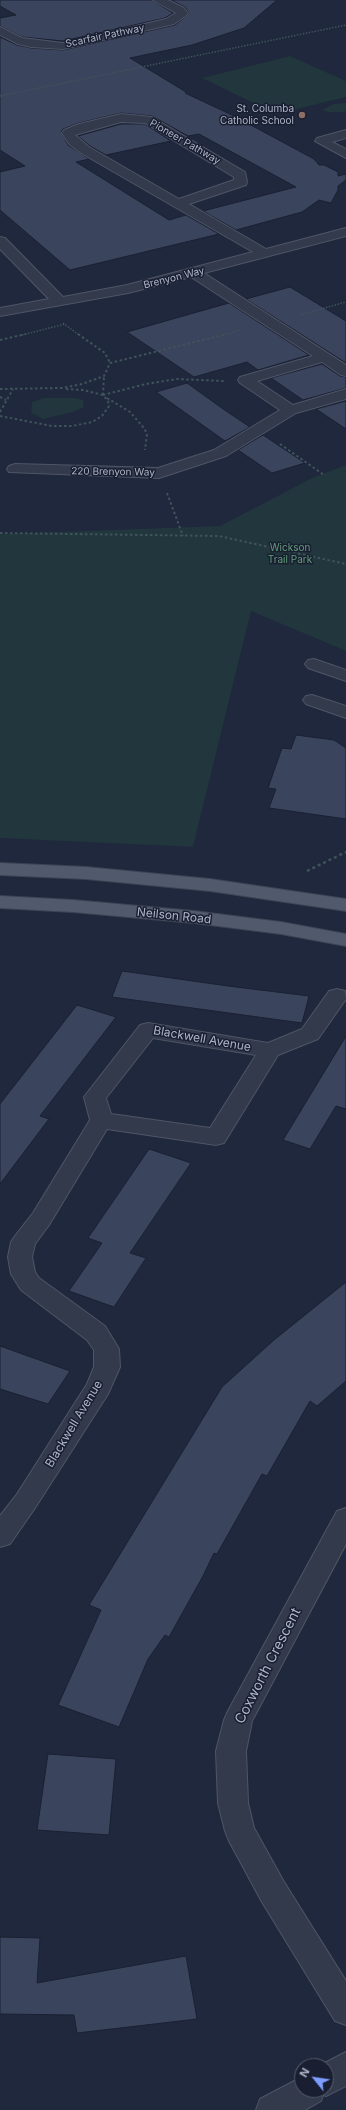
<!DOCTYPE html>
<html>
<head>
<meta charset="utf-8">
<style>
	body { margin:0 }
	#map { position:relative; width:346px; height:2110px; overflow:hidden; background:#1f283c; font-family:Inter,sans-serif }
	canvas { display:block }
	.north { position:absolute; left:294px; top:2058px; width:40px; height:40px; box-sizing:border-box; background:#191f31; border:1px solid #555b6d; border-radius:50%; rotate:300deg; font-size:11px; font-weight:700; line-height:16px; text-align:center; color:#aeb5c8 }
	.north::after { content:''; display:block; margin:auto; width:14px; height:18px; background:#7c9cff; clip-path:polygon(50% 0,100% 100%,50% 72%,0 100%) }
</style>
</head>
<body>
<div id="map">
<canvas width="346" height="2110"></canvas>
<div class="north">N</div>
</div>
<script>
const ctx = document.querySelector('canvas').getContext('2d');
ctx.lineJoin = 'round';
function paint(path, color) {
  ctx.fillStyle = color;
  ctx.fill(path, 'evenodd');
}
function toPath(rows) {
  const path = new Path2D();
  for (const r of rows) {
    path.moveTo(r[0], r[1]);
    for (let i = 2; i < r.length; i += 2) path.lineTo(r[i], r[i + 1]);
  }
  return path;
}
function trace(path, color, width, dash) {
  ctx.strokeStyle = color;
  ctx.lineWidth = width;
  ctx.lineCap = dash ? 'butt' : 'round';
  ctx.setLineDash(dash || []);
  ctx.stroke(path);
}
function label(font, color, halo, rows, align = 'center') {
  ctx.font = font + ' Inter,sans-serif';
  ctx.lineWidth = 3;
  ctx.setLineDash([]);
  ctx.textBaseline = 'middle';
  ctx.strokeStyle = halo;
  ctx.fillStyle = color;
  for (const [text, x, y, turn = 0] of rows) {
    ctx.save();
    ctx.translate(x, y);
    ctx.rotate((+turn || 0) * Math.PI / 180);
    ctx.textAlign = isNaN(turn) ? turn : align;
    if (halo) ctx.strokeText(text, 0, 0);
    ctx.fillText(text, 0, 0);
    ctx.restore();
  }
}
paint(toPath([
	[290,56,346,81,346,97,276,114,202,78],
	[346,103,346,111,343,112,328,112,322,110,334,104],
	[44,398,75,398,83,400,84,407,73,412,43,419,31,413,32,402],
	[346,465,346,651,251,611,193,847,0,838,0,534,220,526,312,478]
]), '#21363d');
const building = toPath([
	[0,0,152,0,173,13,165,18,63,41,22,37,0,26,0,18,16,15,0,6,0,0],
	[171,0,277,0,244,28,192,45,130,58,186,92,185,93,234,116,314,159,319,165,324,165,338,172,338,176,346,174,346,180,338,186,338,190,331,203,319,200,302,212,236,230,203,211,296,187,199,134,188,136,152,116,121,113,79,123,63,129,61,132,68,145,89,159,76,162,169,220,186,215,219,234,70,270,0,210,0,172,25,166,0,150,0,37,17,45,31,48,63,50,175,25,189,14,185,7,171,0],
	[121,124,145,124,171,141,106,155,90,146,78,136,121,124],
	[290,287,346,321,346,363,246,299,290,287],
	[229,303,309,355,258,370,247,362,194,377,127,332,229,303],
	[322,364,340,376,346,377,346,388,303,400,271,378,322,364],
	[187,383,226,411,250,427,225,441,156,392,187,383],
	[346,401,346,429,316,409,346,401],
	[263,435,305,463,272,473,238,450,263,435],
	[296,735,334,740,346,748,346,819,269,808,276,789,268,788,282,748,291,749,296,735],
	[122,971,228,986,309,996,302,1023,112,997,122,971],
	[77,1005,116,1017,40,1116,49,1119,0,1184,0,1104,77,1005],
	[346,1036,346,1109,336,1106,310,1149,283,1140,346,1036],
	[149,1149,191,1163,130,1253,146,1258,114,1307,69,1291,102,1243,88,1238,149,1149],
	[346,1282,346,1381,317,1406,310,1401,267,1476,262,1474,217,1554,214,1553,203,1576,169,1637,165,1635,148,1659,119,1727,58,1705,101,1610,89,1605,222,1387,274,1340,346,1282],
	[0,1346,70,1371,48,1404,0,1389,0,1346],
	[48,1754,116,1759,109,1835,37,1830,48,1754],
	[0,1937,40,1938,37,1983,186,1956,197,2019,77,2033,74,2015,0,2014,0,1937]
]);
paint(building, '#3b445d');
trace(building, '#1b2133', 1);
const minor = toPath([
	[153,0,168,0,184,8,188,14,174,24,63,49,31,47,18,44,0,35,0,27,22,38,63,43,166,19,176,13,153,0],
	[121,114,152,117,245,172,247,182,246,185,189,204,266,249,346,228,346,236,204,273,346,365,346,376,341,375,322,362,257,381,293,405,346,389,346,399,296,413,226,456,159,478,9,472,7,469,9,466,15,464,158,468,214,450,280,410,240,383,238,380,240,377,313,356,191,277,128,293,0,316,0,308,49,299,0,249,0,237,5,238,63,297,127,285,253,252,81,153,69,144,62,133,64,130,79,124,121,114],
	[121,122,145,123,234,177,234,180,179,199,89,147,75,135,121,122],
	[346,130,346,138,332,142,346,149,346,158,315,141,317,138,346,130],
	[314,659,346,670,346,681,308,668,305,664,308,660,314,659],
	[312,695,346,706,346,718,306,704,303,700,306,696,312,695],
	[337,989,345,991,346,999,318,1039,278,1055,224,1143,216,1145,107,1129,49,1225,35,1244,32,1257,35,1272,39,1278,105,1326,119,1349,120,1367,108,1394,35,1508,10,1544,0,1547,0,1516,17,1494,87,1384,94,1367,94,1350,87,1340,21,1290,11,1274,8,1257,11,1242,15,1236,33,1213,90,1120,84,1097,140,1025,148,1023,268,1043,302,1029,329,991,337,989],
	[153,1038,256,1055,210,1128,111,1114,106,1098,153,1038],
	[346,1508,346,1544,252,1721,246,1751,248,1803,254,1828,284,1882,346,1981,346,2025,335,2021,262,1902,229,1841,225,1831,218,1803,216,1751,224,1720,228,1711,337,1511,346,1508],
	[346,2052,346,2086,326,2096,323,2095,321,2101,305,2110,256,2110,260,2099,302,2077,302,2090,326,2090,326,2066,319,2066,346,2052]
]);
const major = toPath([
	[0,863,86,867,210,879,346,899,346,911,210,891,86,879,0,875,0,863],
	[0,896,73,900,194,911,281,922,346,934,346,946,281,934,194,923,73,912,0,908,0,896]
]);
trace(minor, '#4e5567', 2);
trace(major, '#3d4355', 2);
trace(toPath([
	[0,96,346,25],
	[300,315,346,302],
	[63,323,79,335],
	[22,335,65,324],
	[223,335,241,330]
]), '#3f535a', 1.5, [1.5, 1.5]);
trace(toPath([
	[78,334,105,353,110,363],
	[0,340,26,334],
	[0,389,62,388,82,384,104,376,110,363,227,334],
	[66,389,83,390,103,395],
	[103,395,146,384,177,379,224,381],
	[0,397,6,400],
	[107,398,130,412,144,428,147,434,145,450],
	[0,412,13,389],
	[0,416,52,426,72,426,92,422,102,416,109,406,108,401,103,395,104,376],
	[280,444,324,475],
	[167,493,183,536],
	[0,533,219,536,346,564]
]), '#3f535a', 2, [2.5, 2.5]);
trace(toPath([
	[307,871,346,852]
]), '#3f535a', 2.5, [3, 3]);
paint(minor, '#333a4c');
paint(major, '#51596c');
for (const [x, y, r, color] of [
	[302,115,4,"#8d6e63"]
]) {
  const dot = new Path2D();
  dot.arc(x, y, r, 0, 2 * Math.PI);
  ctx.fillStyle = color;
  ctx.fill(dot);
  trace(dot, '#191f31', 1.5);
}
label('10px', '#aeb5c8', '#191f31', [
	["Scarfair Pathway",105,36,-12],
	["Pioneer Pathway",185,142,30],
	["Brenyon Way",174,278,-14],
	["220 Brenyon Way",113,472,1]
]);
label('10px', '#aeb5c8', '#191f31', [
	["St. Columba",294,109],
	["Catholic School",294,121]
], 'right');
label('10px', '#639c78', '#191f31', [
	["Wickson",290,548],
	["Trail Park",290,560]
]);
label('12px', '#aeb5c8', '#191f31', [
	["Neilson Road",174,916,6],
	["Blackwell Avenue",202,1039,10],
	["Blackwell Avenue",74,1424,-59]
]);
label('14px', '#aeb5c8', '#191f31', [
	["Coxworth Crescent",268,1666,-63]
]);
</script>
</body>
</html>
